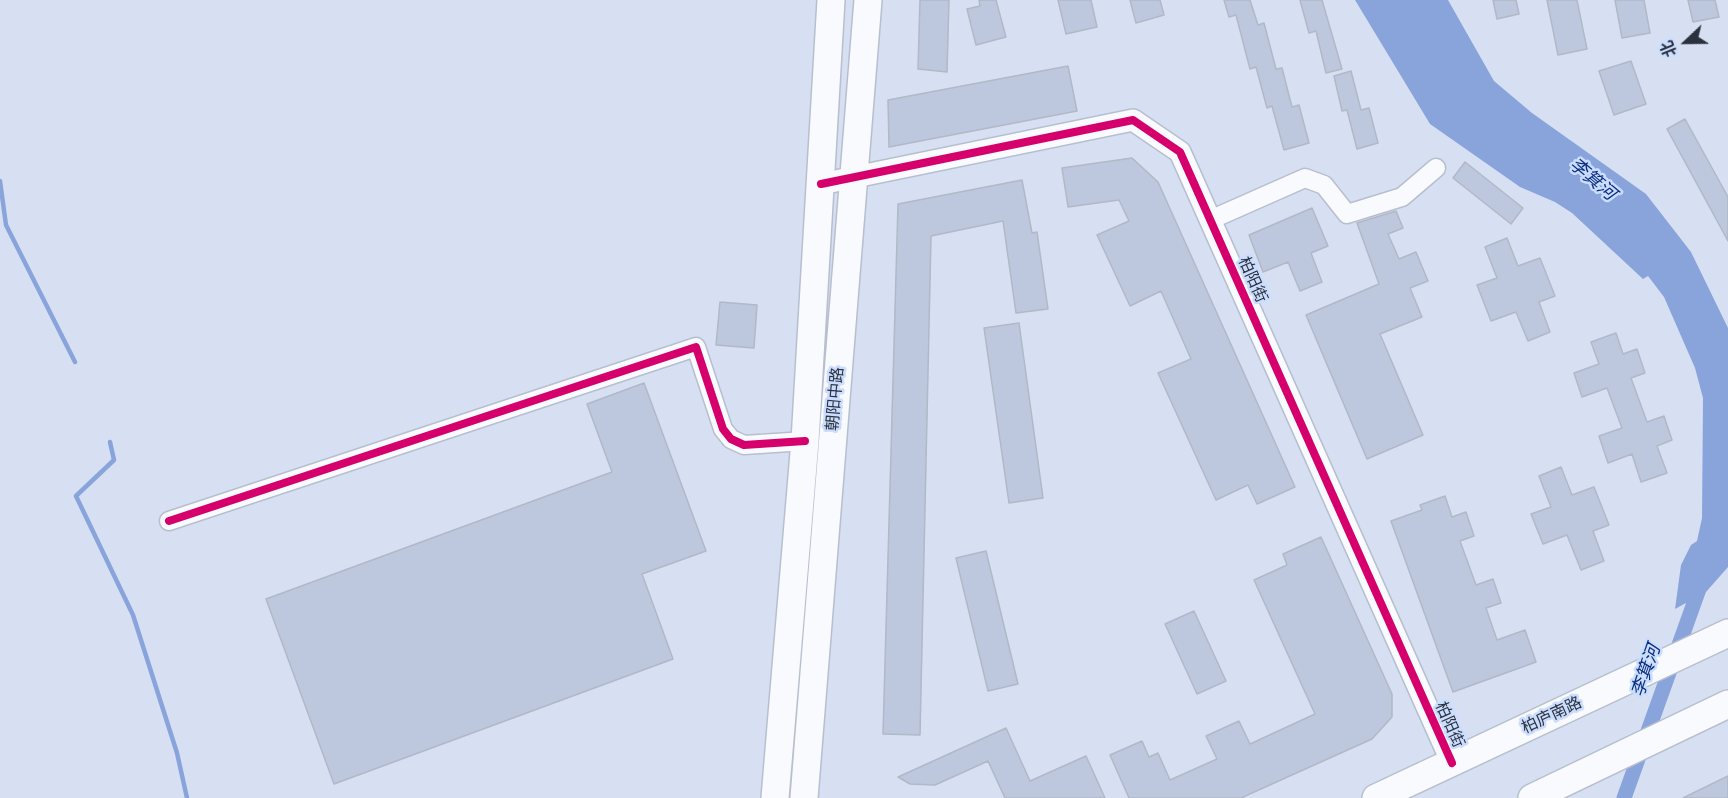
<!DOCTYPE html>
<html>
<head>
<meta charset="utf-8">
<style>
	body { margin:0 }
	#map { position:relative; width:1728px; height:798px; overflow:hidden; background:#d7e0f3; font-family:Poppins,"Noto Sans SC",sans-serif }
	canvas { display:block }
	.north { position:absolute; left:1656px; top:12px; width:60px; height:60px; -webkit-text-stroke:4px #cbddff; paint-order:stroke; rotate:248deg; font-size:16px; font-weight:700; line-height:24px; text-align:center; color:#2b323e }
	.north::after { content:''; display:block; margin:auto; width:21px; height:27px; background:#2b323e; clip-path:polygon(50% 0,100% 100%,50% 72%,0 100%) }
</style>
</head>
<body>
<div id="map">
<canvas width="1728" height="798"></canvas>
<div class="north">北</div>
</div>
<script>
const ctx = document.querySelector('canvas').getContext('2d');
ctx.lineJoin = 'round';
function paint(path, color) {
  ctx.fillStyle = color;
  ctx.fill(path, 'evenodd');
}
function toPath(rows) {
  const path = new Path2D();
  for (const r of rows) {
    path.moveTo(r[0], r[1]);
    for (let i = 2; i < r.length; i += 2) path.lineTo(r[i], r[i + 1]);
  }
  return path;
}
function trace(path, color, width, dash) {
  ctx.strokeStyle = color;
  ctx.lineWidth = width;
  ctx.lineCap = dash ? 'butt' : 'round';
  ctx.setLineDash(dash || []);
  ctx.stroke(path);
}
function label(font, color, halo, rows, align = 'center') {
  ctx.font = font + ' Poppins,"Noto Sans SC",sans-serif';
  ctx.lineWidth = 5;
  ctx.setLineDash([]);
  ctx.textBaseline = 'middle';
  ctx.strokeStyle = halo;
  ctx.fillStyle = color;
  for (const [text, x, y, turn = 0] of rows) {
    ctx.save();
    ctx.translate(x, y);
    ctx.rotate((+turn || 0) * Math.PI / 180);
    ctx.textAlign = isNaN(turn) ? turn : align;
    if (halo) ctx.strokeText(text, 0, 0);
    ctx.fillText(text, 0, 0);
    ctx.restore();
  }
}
paint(toPath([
	[1355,0,1448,0,1494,81,1532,113,1646,194,1691,252,1728,328,1728,567,1706,592,1675,609,1681,565,1691,545,1697,541,1702,518,1703,398,1695,368,1664,297,1648,276,1643,279,1572,213,1555,202,1520,187,1430,124]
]), '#89a4db');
trace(toPath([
	[0,181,6,225,75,362],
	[110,442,114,460,76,496,133,615,177,753,187,798]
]), '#89a4db', 4.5);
trace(toPath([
	[1624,798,1703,578]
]), '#89a4db', 15);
const building = toPath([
	[920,0,949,0,947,72,918,69,920,0],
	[979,0,996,0,1006,37,976,45,967,9,980,6,979,0],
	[1058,0,1091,0,1097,27,1066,34,1058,0],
	[1130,0,1160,0,1164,15,1136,23,1130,0],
	[1224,0,1250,0,1258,25,1264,23,1276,69,1282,68,1292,107,1299,105,1309,143,1284,150,1272,106,1267,108,1256,67,1250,69,1236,15,1229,17,1224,0],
	[1300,0,1322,0,1342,69,1326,73,1316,31,1309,33,1300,0],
	[1493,0,1516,0,1519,14,1497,19,1493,0],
	[1547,0,1577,0,1587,49,1558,55,1547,0],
	[1615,0,1644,0,1650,33,1622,38,1615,0],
	[1688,0,1715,0,1719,17,1693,22,1688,0],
	[1631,61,1646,104,1614,115,1599,71,1631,61],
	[1068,66,1077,111,889,147,888,100,1068,66],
	[1351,71,1361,110,1369,108,1378,143,1357,149,1347,110,1342,111,1334,76,1351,71],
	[1685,119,1728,197,1728,241,1667,129,1685,119],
	[1132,158,1158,182,1295,487,1257,504,1248,485,1216,500,1158,373,1191,359,1161,291,1130,306,1097,235,1129,221,1119,200,1068,207,1062,168,1132,158],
	[1465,162,1523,208,1511,224,1453,178,1465,162],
	[1022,180,1032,233,1037,232,1048,309,1016,313,1003,221,931,236,920,735,883,734,898,204,1022,180],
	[1312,208,1328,246,1311,253,1322,282,1300,291,1288,262,1263,272,1249,235,1312,208],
	[1396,211,1403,228,1388,234,1399,259,1416,252,1428,281,1410,288,1422,317,1380,334,1423,435,1367,459,1306,315,1379,284,1357,223,1396,211],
	[1507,238,1518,266,1540,258,1555,296,1539,302,1550,332,1528,341,1516,312,1491,321,1477,285,1497,278,1485,247,1507,238],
	[720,302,757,305,754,348,716,345,720,302],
	[1019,323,1043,498,1009,503,984,328,1019,323],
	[1616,333,1623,354,1637,349,1645,373,1631,378,1647,422,1664,416,1672,440,1657,446,1667,473,1641,482,1632,454,1608,463,1599,436,1622,428,1607,388,1582,397,1574,373,1599,364,1591,342,1616,333],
	[644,383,706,551,642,574,673,659,334,784,266,599,612,472,587,404,644,383],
	[1561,467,1572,495,1594,487,1609,525,1593,531,1604,561,1581,570,1567,535,1543,544,1531,514,1551,507,1539,476,1561,467],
	[1445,496,1452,517,1466,512,1474,536,1460,541,1476,585,1493,579,1501,603,1486,608,1497,640,1525,630,1536,662,1453,692,1391,521,1422,510,1420,505,1445,496],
	[1321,537,1392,694,1392,717,1372,739,1241,798,1129,798,1110,755,1142,741,1149,757,1158,753,1170,780,1217,759,1206,736,1239,721,1250,744,1315,714,1254,580,1287,565,1283,554,1321,537],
	[986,551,1018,684,988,691,956,558,986,551],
	[1194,611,1226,681,1197,694,1165,624,1194,611],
	[1006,728,1030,781,1086,756,1105,798,1005,798,988,761,935,785,910,784,898,777,1006,728],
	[1728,776,1728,798,1683,798,1728,776]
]);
paint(building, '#bdc8df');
trace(building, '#b1b8c6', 1.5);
const minor = toPath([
	[1210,220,1305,178,1324,185,1347,214,1402,197,1436,168],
	[169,521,696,347,723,429,731,439,744,445,805,441]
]);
const tertiary = toPath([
	[821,184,1133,120,1180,152,1452,763]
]);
const primary = toPath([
	[775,798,805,441,831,0],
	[804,798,868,0],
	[1376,798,1728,633],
	[1532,798,1728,704]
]);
trace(minor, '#b7bfce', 21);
trace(tertiary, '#b7bfce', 24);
trace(primary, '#b7bfce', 30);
trace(minor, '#f9fafd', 18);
trace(tertiary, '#f9fafd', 21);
trace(primary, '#f9fafd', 27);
trace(toPath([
	[821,184,1133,120,1180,152,1452,763],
	[169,521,696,347,723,429,731,439,744,445,805,441]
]), '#d6006c', 8);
label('16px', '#2b323e', '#cbddff', [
	["柏阳街",1252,280,66],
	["朝阳中路",836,399,-85],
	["柏庐南路",1552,716,-25],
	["柏阳街",1449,725,66]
]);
label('italic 18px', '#082d7e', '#cbddff', [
	["李箕河",1592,180,40],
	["李箕河",1647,671,-71]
]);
</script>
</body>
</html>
